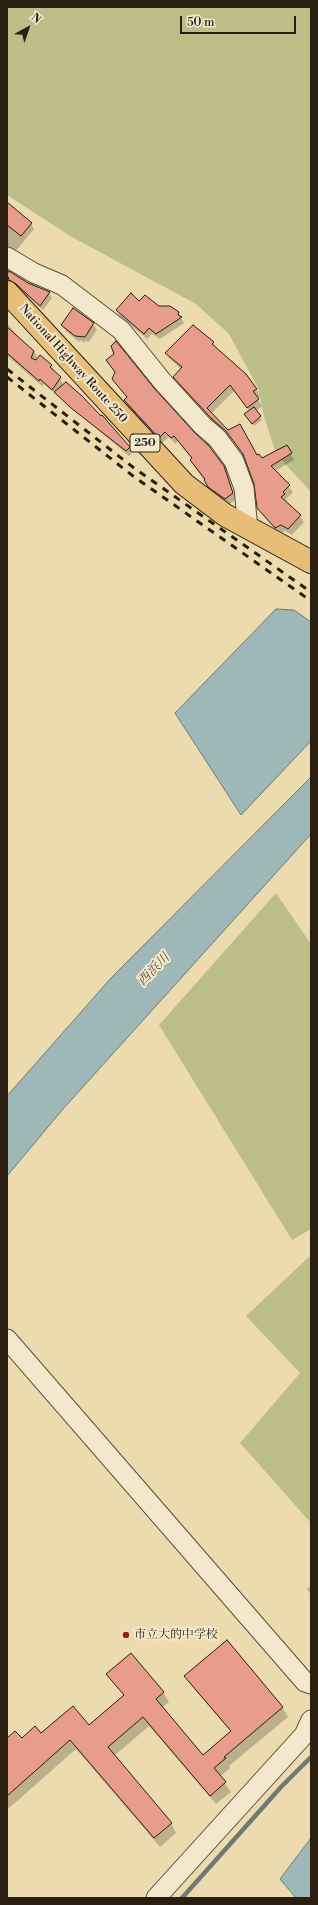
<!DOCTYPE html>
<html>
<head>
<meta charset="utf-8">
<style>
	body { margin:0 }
	#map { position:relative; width:318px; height:1905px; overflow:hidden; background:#eddbb0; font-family:"Libre Bodoni",serif }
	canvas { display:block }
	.frame { position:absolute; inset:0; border:8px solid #2a1e11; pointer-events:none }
	.north { position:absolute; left:8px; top:8px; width:40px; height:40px; -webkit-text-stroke:3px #f3e8cc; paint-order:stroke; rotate:40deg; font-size:11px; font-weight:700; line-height:16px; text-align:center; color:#2a1e11 }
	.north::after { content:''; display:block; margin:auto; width:14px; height:18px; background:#2a1e11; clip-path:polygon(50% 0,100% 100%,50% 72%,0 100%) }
	.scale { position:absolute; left:180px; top:16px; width:116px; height:18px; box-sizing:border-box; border:2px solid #2a1e11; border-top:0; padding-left:5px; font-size:12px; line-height:14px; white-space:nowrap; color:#2a1e11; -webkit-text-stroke:3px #f3e8cc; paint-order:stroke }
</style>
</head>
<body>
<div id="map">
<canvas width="318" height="1905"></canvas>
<div class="frame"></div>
<div class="north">N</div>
<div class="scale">50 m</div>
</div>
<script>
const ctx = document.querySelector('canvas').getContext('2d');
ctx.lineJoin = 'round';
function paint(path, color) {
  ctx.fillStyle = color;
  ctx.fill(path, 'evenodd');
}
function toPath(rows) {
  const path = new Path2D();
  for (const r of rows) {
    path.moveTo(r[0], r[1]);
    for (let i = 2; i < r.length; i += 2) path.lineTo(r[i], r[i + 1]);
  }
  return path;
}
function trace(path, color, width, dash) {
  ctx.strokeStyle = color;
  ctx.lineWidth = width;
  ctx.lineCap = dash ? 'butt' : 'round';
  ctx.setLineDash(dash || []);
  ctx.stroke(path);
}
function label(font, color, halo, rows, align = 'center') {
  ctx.font = font + ' "Libre Bodoni","Noto Serif JP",serif';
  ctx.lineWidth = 4;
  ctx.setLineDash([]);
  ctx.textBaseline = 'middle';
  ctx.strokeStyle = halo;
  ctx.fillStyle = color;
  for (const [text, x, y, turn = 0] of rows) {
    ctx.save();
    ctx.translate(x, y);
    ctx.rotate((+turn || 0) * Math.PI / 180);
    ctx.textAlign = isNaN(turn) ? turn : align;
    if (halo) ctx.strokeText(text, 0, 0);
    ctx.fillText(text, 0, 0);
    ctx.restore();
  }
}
paint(toPath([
	[7,7,311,7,311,492,276,454,264,416,258,388,229,334,196,304,70,236,7,195],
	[276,893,311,944,311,1229,292,1240,159,1025],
	[311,1255,311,1523,240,1443,300,1373,246,1316]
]), '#bdbe87');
const water = toPath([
	[276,609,294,610,311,622,311,741,241,815,175,713,276,609],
	[311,777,311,834,63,1109,7,1176,7,1096,111,978,311,777],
	[311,1838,311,1898,296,1898,280,1879,311,1838]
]);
paint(water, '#9eb8b7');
trace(water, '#707a75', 1);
paint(toPath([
	[7,203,31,224,34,229,15,252,7,249],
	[10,272,49,293,52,298,43,310,10,281,7,276],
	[140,303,178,313,184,323,160,339,152,334,147,339,120,316,117,310],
	[7,323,21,340,34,351,38,359,51,366,64,385,129,447,132,453,129,456,44,384,42,386,7,356],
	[93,324,97,330,89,342,86,341,84,343,81,340,79,342,66,331,62,325],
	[213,342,217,349,256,389,260,396,257,398,262,406,256,411,262,420,254,426,247,417,250,411,234,391,211,414,228,432,261,459,286,446,294,460,275,471,293,492,286,499,287,501,286,503,300,516,304,522,292,535,285,531,280,534,262,514,258,508,255,484,245,457,231,438,215,424,178,383,174,377,181,369,170,359,166,353],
	[113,379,153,389,223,467,236,499,229,505,213,493,194,466,191,460,192,459,178,441,175,444,169,437,162,443,128,406,125,400,127,398],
	[311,1586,311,1595,307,1589],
	[107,1674,163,1692,169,1702,162,1708,203,1756,231,1732,191,1685,185,1676,282,1707,288,1717,229,1766,230,1768,220,1777,231,1792,216,1804,149,1726,114,1756,171,1823,176,1833,160,1847,76,1749,8,1809,7,1739,22,1739,41,1734,89,1726,124,1696]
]), '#0003');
trace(toPath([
	[182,1898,281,1787,311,1757]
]), '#707a75', 4.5);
const building = toPath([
	[7,202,32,223,21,236,7,225,7,202],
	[9,271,28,283,50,292,40,306,16,284,9,280,7,274,9,271],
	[131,293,139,301,145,295,159,306,170,306,179,312,178,315,182,317,156,334,149,328,144,334,116,310,131,293],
	[73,308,94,323,85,337,75,336,61,325,73,308],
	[193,325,214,342,212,344,246,374,257,389,253,391,259,399,247,408,230,385,207,408,228,430,240,424,257,455,259,454,262,458,287,445,292,453,271,466,290,485,283,492,285,494,281,497,301,515,288,529,281,525,275,528,257,508,254,484,243,454,226,431,211,418,173,377,182,367,165,353,193,325],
	[7,327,34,351,31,358,36,360,40,355,52,365,50,367,61,377,52,390,40,379,39,381,7,353,7,327],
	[116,341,154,388,195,433,209,446,224,466,233,493,225,499,208,487,204,480,205,479,190,460,192,458,174,436,171,438,165,432,159,438,124,400,127,397,112,379,115,372,106,360,114,354,111,346,116,341],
	[66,382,82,396,101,416,102,415,130,447,126,451,71,408,54,392,66,382],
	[254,407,261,416,252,424,244,414,254,407],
	[227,1640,283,1707,224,1757,226,1758,214,1768,226,1782,210,1796,143,1717,108,1747,172,1823,154,1838,70,1740,7,1796,7,1738,15,1731,22,1738,35,1726,41,1733,73,1706,89,1725,124,1695,106,1674,131,1653,164,1692,156,1699,203,1755,231,1731,184,1676,227,1640]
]);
paint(building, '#e79c8c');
trace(building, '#2a1e11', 1);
const minor = toPath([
	[7,257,34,273,62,285,121,330,162,381,203,426,217,438,234,461,244,488,248,529],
	[7,1339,305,1682,311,1684],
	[156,1898,304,1735,311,1720]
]);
const highway = toPath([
	[7,292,184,484,225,515,311,562]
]);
trace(minor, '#5b4d39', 21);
trace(highway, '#2a1e11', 24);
trace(minor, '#f3e8cc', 19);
trace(highway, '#e6be78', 22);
trace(toPath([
	[7,369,134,468,311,592],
	[7,377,133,476,311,601]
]), '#2a1e11', 3, [7, 7]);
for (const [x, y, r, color] of [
	[126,1635,4,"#8f2418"]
]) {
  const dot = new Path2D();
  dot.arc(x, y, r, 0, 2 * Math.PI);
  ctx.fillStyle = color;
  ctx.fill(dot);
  trace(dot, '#f3e8cc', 1.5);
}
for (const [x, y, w] of [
	[145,443,30]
]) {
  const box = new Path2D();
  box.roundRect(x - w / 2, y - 9, w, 18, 3);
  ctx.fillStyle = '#f3e8cc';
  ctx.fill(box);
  trace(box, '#2a1e11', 1);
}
label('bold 11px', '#2a1e11', null, [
	["250",145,443]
]);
label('12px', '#2a1e11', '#f3e8cc', [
	["National Highway Route 250",73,364,48]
]);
label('12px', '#2a1e11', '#f3e8cc', [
	["市立大的中学校",134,1635]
], 'left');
label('italic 13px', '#4d4c43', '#f3e8cc', [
	["西浜川",154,970,-46]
]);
</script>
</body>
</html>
